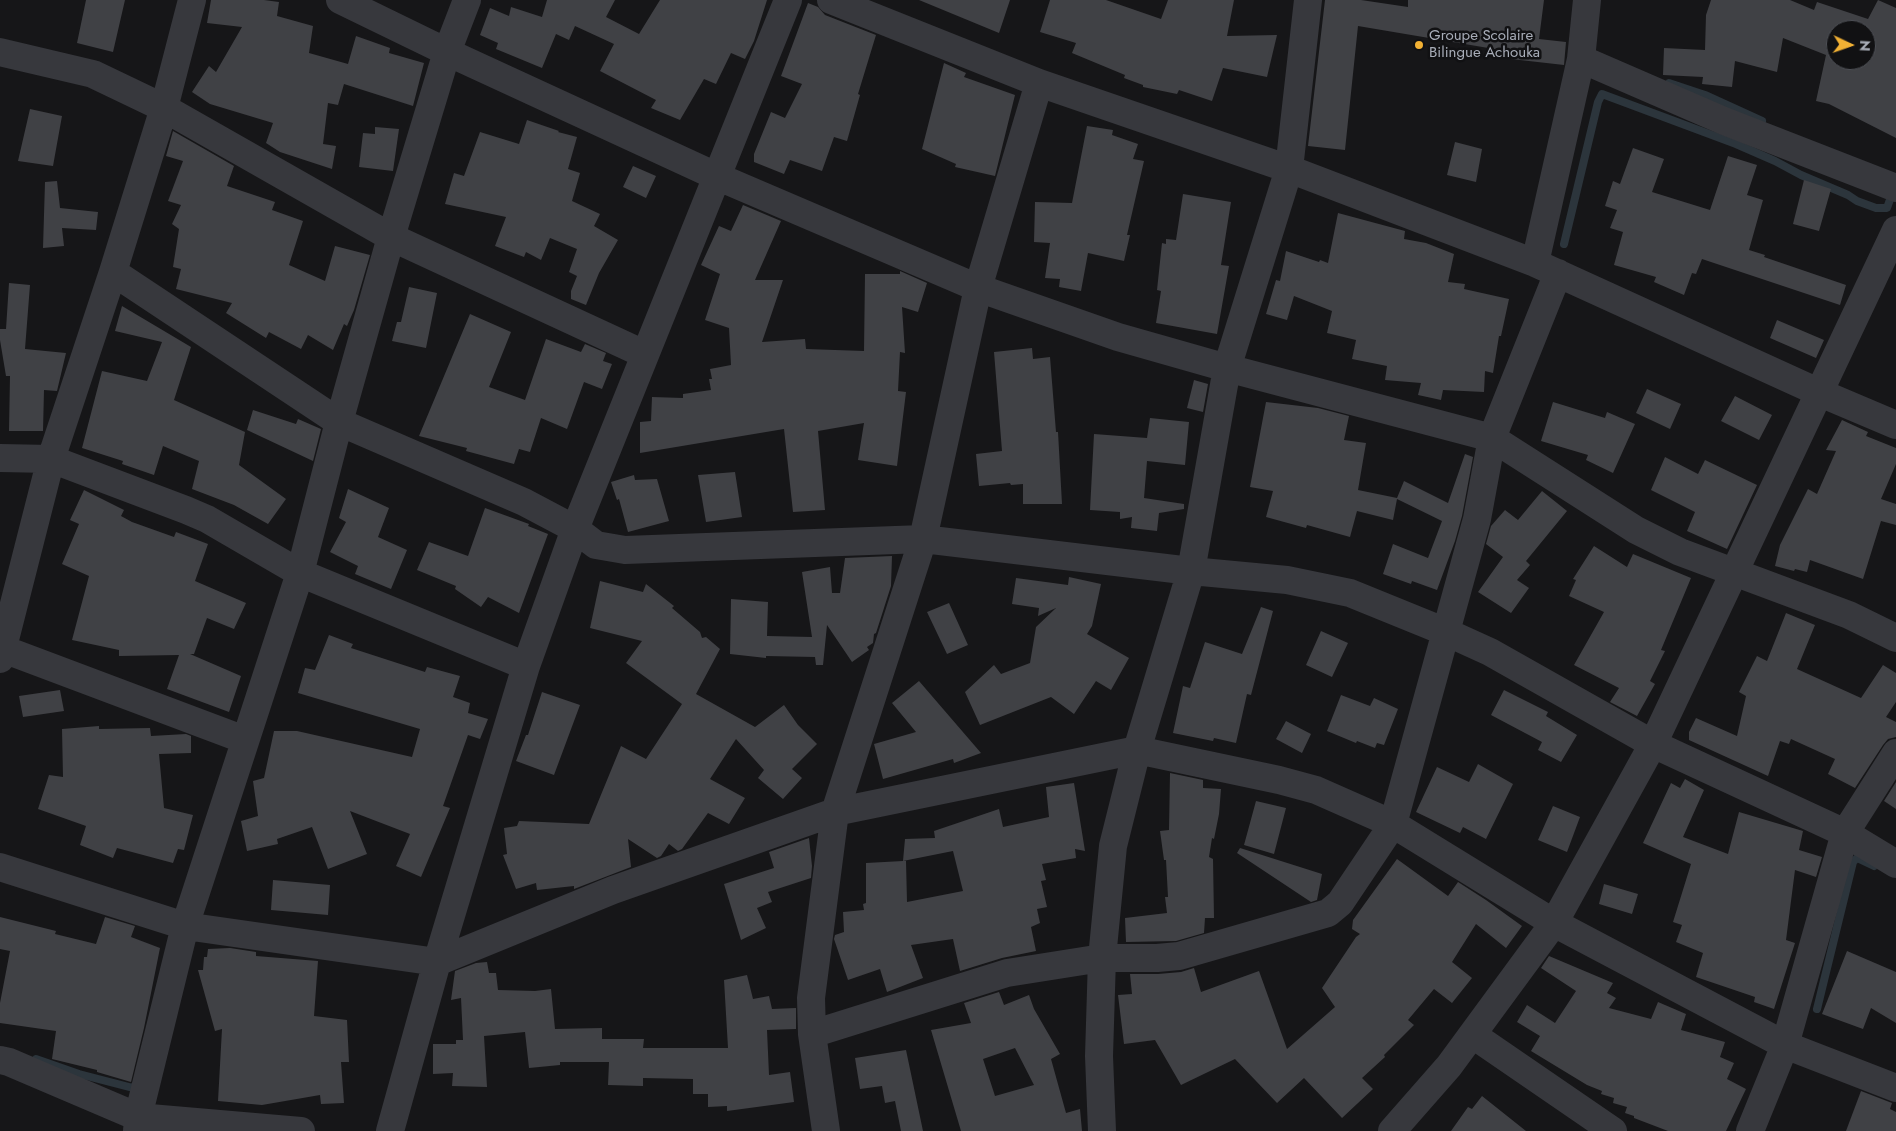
<!DOCTYPE html>
<html>
<head>
<meta charset="utf-8">
<style>
	body { margin:0 }
	#map { position:relative; width:1896px; height:1131px; overflow:hidden; background:#161618; font-family:Jost,sans-serif }
	canvas { display:block }
	.north { position:absolute; left:1826px; top:20px; width:50px; height:50px; box-sizing:border-box; background:#111113; border:1px solid #4d4f55; border-radius:50%; rotate:93deg; font-size:14px; font-weight:700; line-height:20px; text-align:center; color:#a8adb8 }
	.north::after { content:''; display:block; margin:auto; width:18px; height:22px; background:#f2b134; clip-path:polygon(50% 0,100% 100%,50% 72%,0 100%) }
</style>
</head>
<body>
<div id="map">
<canvas width="1896" height="1131"></canvas>
<div class="north">N</div>
</div>
<script>
const ctx = document.querySelector('canvas').getContext('2d');
ctx.lineJoin = 'round';
function toPath(rows) {
  const path = new Path2D();
  for (const r of rows) {
    path.moveTo(r[0], r[1]);
    for (let i = 2; i < r.length; i += 2) path.lineTo(r[i], r[i + 1]);
  }
  return path;
}
function trace(path, color, width, dash) {
  ctx.strokeStyle = color;
  ctx.lineWidth = width;
  ctx.lineCap = dash ? 'butt' : 'round';
  ctx.setLineDash(dash || []);
  ctx.stroke(path);
}
function paint(path, color) {
  ctx.fillStyle = color;
  ctx.fill(path, 'evenodd');
}
function label(font, color, halo, rows, align = 'center') {
  ctx.font = font + ' Jost,sans-serif';
  ctx.lineWidth = 5;
  ctx.setLineDash([]);
  ctx.textBaseline = 'middle';
  ctx.strokeStyle = halo;
  ctx.fillStyle = color;
  for (const [text, x, y, turn = 0] of rows) {
    ctx.save();
    ctx.translate(x, y);
    ctx.rotate((+turn || 0) * Math.PI / 180);
    ctx.textAlign = isNaN(turn) ? turn : align;
    if (halo) ctx.strokeText(text, 0, 0);
    ctx.fillText(text, 0, 0);
    ctx.restore();
  }
}
trace(toPath([
	[1669,83,1705,95,1762,121],
	[1564,244,1598,102,1602,94,1736,144,1775,161,1801,175,1848,195,1857,201,1876,208,1887,208,1893,191],
	[1817,1009,1853,862,1857,858,1874,866],
	[36,1059,79,1074,133,1088,137,1083]
]), '#2c353c', 8);
paint(toPath([
	[86,0,125,0,113,52,77,43],
	[211,0,264,0,279,2,277,16,313,26,309,53,348,64,356,36,390,48,389,53,424,63,413,106,344,84,338,105,328,103,323,144,336,146,332,169,280,152,266,143,273,123,210,104,192,92,209,66,216,72,242,27,207,23],
	[547,0,615,0,606,17,639,34,660,0,767,0,754,41,745,59,731,53,716,84,704,79,680,120,651,108,656,100,600,71,614,44,575,26,569,40,556,34,542,68,496,49,498,43,480,35,490,8,509,16,511,7,542,17],
	[919,0,1010,0,999,33],
	[1050,0,1106,0,1161,19,1168,0,1234,0,1227,36,1277,35,1267,77,1223,68,1212,101,1179,90,1177,94,1143,87,1143,85,1124,78,1125,75,1072,53,1076,43,1040,32],
	[1325,0,1361,0,1408,7,1408,0,1544,0,1539,39,1566,42,1564,65,1511,59,1512,52,1358,26,1345,150,1308,146],
	[1711,0,1790,0,1814,10,1817,2,1868,19,1878,0,1896,8,1896,138,1829,104,1816,101,1826,55,1783,38,1777,72,1735,61,1732,87,1702,84,1703,77,1663,75,1664,48,1705,50,1706,15],
	[1836,30,1866,30,1866,60,1836,60],
	[808,3,818,7,825,15,876,35,858,94,860,95,847,141,834,137,822,171,790,160,784,174,754,162,754,154,771,112,785,118,802,84,781,76],
	[944,63,966,73,964,77,1015,95,995,176,955,167,956,164,922,149],
	[30,109,62,116,53,166,18,161],
	[527,120,559,131,558,132,577,137,568,169,580,173,572,201,600,214,594,226,618,240,599,273,586,305,571,299,571,291,577,276,569,272,577,249,550,238,541,260,526,252,524,257,495,246,506,217,445,204,454,173,464,176,480,132,519,144],
	[1087,126,1113,130,1112,135,1138,144,1133,159,1144,161,1127,235,1130,235,1124,261,1088,253,1081,291,1059,287,1060,279,1045,278,1050,243,1034,242,1035,202,1072,203],
	[375,127,399,129,393,171,359,167,363,133,375,134],
	[173,131,234,166,227,186,275,202,272,210,303,221,289,265,325,281,335,246,370,255,354,310,347,326,344,324,333,350,308,335,301,349,269,332,266,338,226,313,232,303,176,289,181,269,173,267,179,229,172,224,181,205,168,201,183,161,166,156],
	[1455,142,1482,149,1476,182,1447,175],
	[1633,148,1664,159,1652,192,1710,210,1728,156,1757,165,1747,195,1763,200,1749,250,1765,255,1764,257,1846,285,1840,305,1702,259,1696,274,1692,273,1684,295,1654,282,1656,277,1614,265,1623,232,1610,228,1617,210,1605,206,1613,181,1620,184],
	[633,166,656,176,646,198,623,187],
	[1804,180,1831,189,1819,231,1793,224],
	[57,181,60,208,98,212,96,230,62,228,64,246,43,248,45,182],
	[1183,194,1231,202,1221,265,1229,266,1217,334,1156,323,1161,291,1157,290,1162,243,1166,244,1166,239,1176,240],
	[743,205,781,221,755,280,783,280,762,342,805,339,806,349,864,351,865,274,900,274,900,271,927,283,918,312,902,307,905,353,900,352,898,391,906,392,897,466,858,460,864,423,818,431,825,510,793,512,784,429,640,453,640,422,651,421,652,397,683,398,683,394,711,390,709,379,712,379,710,369,731,365,729,328,705,320,720,274,701,265,719,226,731,231],
	[1338,213,1405,231,1404,239,1426,243,1454,254,1448,282,1465,284,1464,289,1509,299,1501,336,1499,336,1493,373,1485,371,1484,392,1443,390,1441,400,1418,395,1421,383,1385,380,1387,366,1352,359,1356,340,1327,333,1332,311,1294,296,1287,320,1266,314,1276,280,1280,281,1286,251,1319,262,1320,260,1328,263],
	[9,283,30,285,25,349,66,353,57,391,44,390,43,431,9,431,10,376,6,376,0,340,0,329,6,329],
	[409,287,437,293,426,348,392,341,397,322,401,322],
	[122,306,191,347,174,400,245,432,239,465,286,499,268,524,234,505,192,489,199,461,163,446,154,475,122,464,123,461,82,448,102,371,147,381,162,342,115,331],
	[470,314,511,332,489,387,525,400,546,339,581,352,585,344,606,353,603,361,612,364,602,389,584,382,567,429,541,418,530,452,519,449,514,464,466,451,467,448,419,436],
	[1777,320,1824,340,1816,358,1770,338],
	[1032,348,1033,359,1050,357,1056,432,1058,432,1062,504,1023,504,1023,484,1011,485,1010,483,979,486,976,454,1002,451,994,352],
	[1194,380,1208,384,1203,412,1187,408],
	[1647,389,1681,404,1670,429,1636,413],
	[1735,396,1772,415,1759,440,1721,421],
	[1266,402,1318,408,1349,416,1344,440,1366,443,1358,490,1397,498,1404,481,1448,503,1465,454,1473,457,1462,516,1455,541,1437,590,1412,581,1411,584,1383,574,1393,544,1428,558,1442,521,1397,499,1393,520,1357,511,1350,537,1307,525,1306,528,1266,517,1273,491,1250,487],
	[1553,402,1605,418,1607,412,1635,424,1613,473,1586,460,1588,455,1541,441],
	[253,410,296,424,298,419,321,429,313,461,247,430],
	[1150,418,1189,422,1185,465,1147,461,1144,498,1184,504,1184,509,1159,513,1157,531,1131,528,1132,517,1120,519,1120,512,1090,510,1094,434,1147,438],
	[1842,420,1868,432,1866,436,1896,448,1896,464,1881,499,1896,504,1896,525,1881,521,1863,579,1810,560,1807,572,1795,569,1794,571,1775,566,1780,545,1808,489,1817,494,1836,451,1826,450],
	[1665,457,1698,474,1705,460,1757,485,1727,549,1687,531,1695,512,1651,490],
	[735,472,742,517,706,522,698,475],
	[634,475,635,480,657,479,669,521,628,532,619,499,617,500,611,482],
	[348,489,389,508,378,537,407,550,391,589,355,574,358,566,330,552,346,522,339,518],
	[84,490,124,510,121,516,132,522,174,537,176,532,208,544,195,581,246,603,234,629,207,618,194,654,190,654,241,676,229,712,167,689,179,655,119,656,119,650,72,640,89,576,62,564,79,524,70,520],
	[1542,491,1567,511,1526,561,1530,565,1517,580,1529,588,1511,613,1478,592,1503,557,1486,544,1491,526,1505,510,1518,520],
	[485,508,529,524,528,526,548,534,519,613,488,597,481,607,455,589,456,586,417,570,429,542,468,556],
	[1594,546,1627,567,1633,554,1691,578,1661,650,1665,651,1650,681,1655,684,1637,716,1610,702,1619,688,1574,665,1604,612,1569,596,1576,580,1573,579],
	[892,556,891,586,876,633,874,634,873,643,867,647,869,650,852,662,827,625,823,665,816,665,815,657,766,656,766,658,730,654,731,599,768,602,767,636,812,637,802,572,830,567,832,593,840,593,845,558],
	[1069,577,1101,584,1092,626,1087,634,1129,658,1111,690,1096,681,1074,714,1051,697,980,725,965,692,994,665,1001,674,1030,663,1036,627,1056,608,1038,616,1039,608,1012,604,1016,578,1068,585],
	[600,581,643,592,646,584,674,606,672,608,700,632,702,638,706,637,720,649,696,694,755,727,784,705,798,725,817,744,792,769,802,778,783,799,758,778,764,770,736,739,710,779,745,798,729,824,708,813,682,849,678,851,669,844,661,856,657,858,628,839,631,867,574,889,574,886,537,890,536,883,516,889,503,855,507,854,504,828,517,826,519,821,589,824,621,746,646,759,682,704,626,663,642,641,590,628],
	[949,603,968,645,947,654,927,612],
	[1261,607,1273,611,1251,695,1247,694,1236,743,1214,738,1213,741,1173,733,1183,686,1190,688,1205,642,1242,654],
	[1786,613,1815,625,1797,669,1861,698,1883,665,1896,673,1896,702,1886,717,1896,722,1896,737,1888,739,1883,745,1855,788,1828,774,1835,759,1791,739,1789,744,1780,741,1768,776,1689,740,1689,732,1696,718,1737,736,1746,696,1739,692,1757,656,1767,661],
	[1321,631,1348,643,1332,677,1306,665],
	[329,635,353,644,351,648,425,672,427,667,460,676,453,697,470,703,468,713,488,719,480,739,468,735,443,806,450,808,421,877,396,866,410,834,350,811,367,854,328,869,312,827,277,839,278,844,247,851,241,821,258,816,253,781,264,778,274,731,297,731,412,757,420,729,298,693,305,668,315,670],
	[919,681,981,753,954,763,953,759,883,779,874,744,916,732,892,703],
	[60,690,64,711,23,717,19,696],
	[1504,690,1548,712,1546,716,1577,735,1561,762,1538,750,1542,742,1491,715],
	[542,692,580,705,554,775,516,761,526,735,528,735],
	[1341,695,1370,706,1374,698,1398,709,1384,745,1377,743,1375,748,1357,741,1356,743,1327,731],
	[1286,721,1311,734,1302,753,1276,739],
	[99,726,99,729,150,728,151,736,186,734,191,736,191,753,159,754,164,808,193,815,184,850,178,849,173,863,117,848,113,858,80,845,86,826,38,809,49,775,63,777,62,729],
	[1478,764,1513,784,1486,839,1463,827,1460,833,1416,812,1437,767,1469,782],
	[1170,773,1203,780,1203,788,1221,789,1219,814,1214,839,1212,838,1209,857,1213,859,1214,918,1205,918,1204,933,1176,941,1126,942,1125,918,1167,913,1165,897,1168,897,1166,860,1164,860,1160,831,1169,830],
	[1685,779,1704,790,1683,837,1728,854,1739,812,1803,831,1799,850,1822,857,1816,877,1795,870,1786,940,1795,943,1774,1009,1754,1002,1755,997,1696,977,1703,953,1676,942,1682,925,1673,922,1691,864,1643,843,1671,783,1680,788],
	[1896,782,1896,809,1884,801],
	[1074,783,1085,851,1075,849,1076,858,1042,864,1046,880,1041,881,1047,907,1037,909,1040,923,1031,927,1036,951,1002,958,960,971,953,939,911,945,923,978,887,992,880,969,848,980,834,939,835,935,844,932,843,912,864,910,863,904,866,903,866,863,903,861,905,839,935,838,934,831,999,809,1003,827,1049,817,1046,787],
	[953,851,963,891,907,902,906,861,903,861],
	[1256,801,1286,808,1274,854,1244,845],
	[1553,806,1580,817,1567,852,1538,840],
	[809,838,812,866,811,878,768,892,772,902,757,908,766,928,741,940,724,884,774,868,769,852],
	[1240,848,1322,874,1317,900,1311,902,1237,853],
	[1397,859,1448,896,1458,882,1486,900,1522,926,1506,948,1476,924,1452,962,1472,978,1452,1003,1434,989,1408,1020,1414,1025,1384,1055,1385,1057,1362,1078,1373,1089,1342,1118,1304,1078,1277,1103,1235,1059,1181,1085,1155,1040,1124,1044,1118,995,1132,994,1130,974,1158,974,1181,972,1194,968,1201,992,1259,971,1287,1049,1335,1007,1322,988,1356,937,1360,934,1352,929,1353,920],
	[273,880,330,885,328,915,271,910],
	[1604,884,1638,894,1632,914,1599,904],
	[0,917,56,931,55,934,96,944,105,917,135,926,131,937,160,948,144,1028,131,1082,97,1072,97,1070,52,1059,56,1031,0,1023,0,1003,10,951,0,949],
	[230,948,256,952,256,956,318,961,314,1016,347,1020,349,1062,341,1062,344,1103,321,1104,320,1095,262,1105,218,1101,222,1029,215,1031,198,970,203,970,204,957,207,957,208,949],
	[1847,951,1896,972,1896,1023,1871,1008,1863,1029,1822,1014],
	[1549,956,1613,983,1607,993,1616,998,1609,1008,1651,1019,1658,1002,1686,1014,1681,1030,1725,1042,1720,1057,1734,1063,1727,1079,1746,1089,1726,1131,1668,1131,1634,1118,1634,1116,1625,1113,1627,1107,1613,1103,1614,1098,1601,1094,1602,1091,1587,1085,1531,1051,1540,1036,1517,1022,1527,1005,1555,1023,1576,991,1541,968],
	[487,962,489,973,496,973,498,990,535,991,551,989,555,1029,602,1028,602,1039,644,1039,643,1048,728,1048,724,980,747,975,753,999,769,996,772,1009,796,1008,796,1029,767,1030,769,1075,790,1072,794,1102,727,1111,727,1106,708,1107,708,1094,693,1094,693,1079,643,1078,643,1086,608,1085,609,1062,560,1062,560,1065,529,1068,525,1032,484,1036,487,1087,452,1086,453,1073,433,1074,433,1044,456,1044,456,1040,463,1040,461,998,451,1000,455,971,476,963],
	[999,992,1004,1005,1029,995,1034,1009,1060,1054,1051,1059,1066,1113,1080,1109,1082,1131,961,1131,931,1030,971,1023,964,1003],
	[1015,1048,1034,1085,995,1096,983,1059],
	[906,1050,923,1131,901,1131,895,1101,885,1103,882,1086,860,1089,855,1058],
	[1861,1091,1892,1103,1890,1109,1896,1112,1896,1131,1846,1131],
	[1482,1096,1526,1131,1451,1131,1468,1107,1472,1109]
]), '#404145');
trace(toPath([
	[340,0,447,52,716,176,978,288,1118,337,1227,368,1492,438,1636,530,1680,552,1849,615,1896,638],
	[831,0,1039,83,1289,169,1535,263,1818,392,1896,425],
	[0,52,93,74,164,108,391,237,644,354],
	[1581,59,1724,121,1896,188],
	[1535,263,1581,59,1587,0],
	[113,272,339,422,524,502,575,529,596,545,625,550,923,539,1191,571,1287,580,1350,593,1446,632,1490,652,1653,744,1845,833,1896,864],
	[0,458,51,459,186,510,207,519,300,573,526,666],
	[3,649,245,740],
	[0,659,51,459,113,272,164,108,192,0],
	[0,867,185,926,437,962,613,890,835,812,1137,750,1279,780,1316,790,1393,824,1554,923,1785,1045,1896,1088],
	[812,1034,1007,973,1102,958,1157,958,1179,956,1328,913,1340,903,1393,824,1477,519,1492,438,1558,273],
	[1473,1035,1613,1131],
	[0,1060,9,1062,138,1117,301,1131],
	[137,1131,138,1117,185,926,300,573,339,422,391,237,447,52,467,0],
	[390,1131,437,962,526,666,575,529,788,0],
	[826,1131,812,1034,811,998,835,812,923,539,978,288,1039,83],
	[1102,1131,1099,1056,1102,958,1113,846,1137,750,1191,571,1227,368,1289,169,1308,0],
	[1392,1131,1449,1066,1554,923,1653,744,1896,230],
	[1750,1131,1785,1045,1845,833,1896,753]
]), '#37383d', 28);
for (const [x, y, r, color] of [
	[1419,45,5,"#f2b134"]
]) {
  const dot = new Path2D();
  dot.arc(x, y, r, 0, 2 * Math.PI);
  ctx.fillStyle = color;
  ctx.fill(dot);
  trace(dot, '#111113', 2);
}
label('15px', '#a8adb8', '#111113', [
	["Groupe Scolaire",1429,36],
	["Bilingue Achouka",1429,53]
], 'left');
</script>
</body>
</html>
